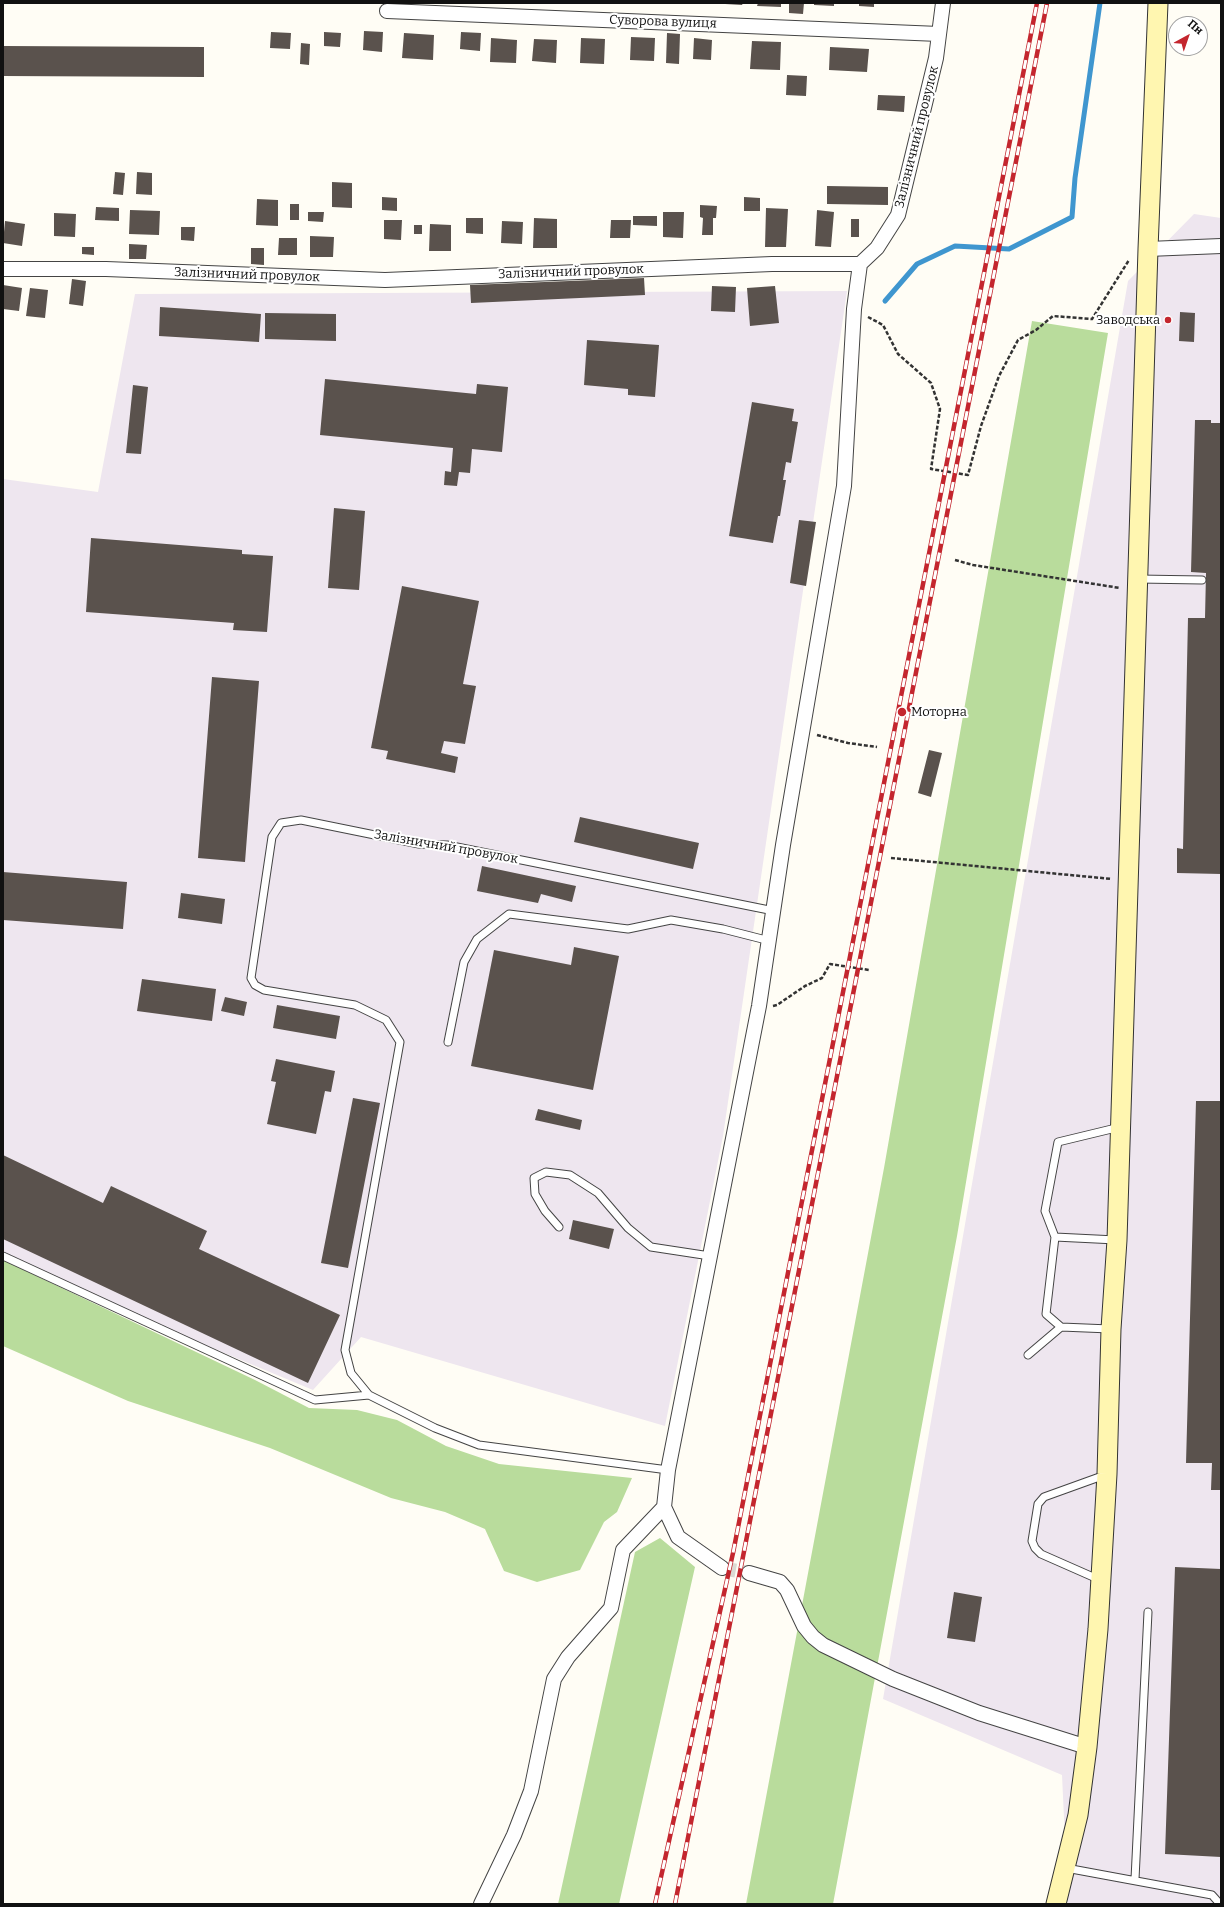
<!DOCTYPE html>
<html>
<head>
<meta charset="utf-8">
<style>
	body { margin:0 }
	#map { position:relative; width:1224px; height:1907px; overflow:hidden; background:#fffdf5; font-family:Bitter,serif }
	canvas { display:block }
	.frame { position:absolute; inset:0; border:4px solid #111; pointer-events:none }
	.north { position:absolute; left:1168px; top:16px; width:40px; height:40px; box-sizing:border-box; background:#fff; border:1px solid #a0a0a0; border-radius:50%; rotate:40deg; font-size:11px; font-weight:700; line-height:16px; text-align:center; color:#111 }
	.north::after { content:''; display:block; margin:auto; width:14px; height:18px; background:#c4262e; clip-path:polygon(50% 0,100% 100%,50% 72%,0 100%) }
</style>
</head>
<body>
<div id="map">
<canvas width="1224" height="1907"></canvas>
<div class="frame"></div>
<div class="north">Пн</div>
</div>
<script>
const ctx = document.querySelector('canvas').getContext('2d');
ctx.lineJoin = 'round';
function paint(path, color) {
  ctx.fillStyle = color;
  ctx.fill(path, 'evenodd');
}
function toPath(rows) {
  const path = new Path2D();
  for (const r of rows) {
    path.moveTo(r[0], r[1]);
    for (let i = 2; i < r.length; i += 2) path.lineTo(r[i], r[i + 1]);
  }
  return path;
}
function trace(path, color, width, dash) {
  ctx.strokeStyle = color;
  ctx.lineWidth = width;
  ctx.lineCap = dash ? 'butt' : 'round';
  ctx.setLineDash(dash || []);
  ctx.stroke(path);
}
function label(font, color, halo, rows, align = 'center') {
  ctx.font = font + ' Bitter,serif';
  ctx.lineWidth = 4;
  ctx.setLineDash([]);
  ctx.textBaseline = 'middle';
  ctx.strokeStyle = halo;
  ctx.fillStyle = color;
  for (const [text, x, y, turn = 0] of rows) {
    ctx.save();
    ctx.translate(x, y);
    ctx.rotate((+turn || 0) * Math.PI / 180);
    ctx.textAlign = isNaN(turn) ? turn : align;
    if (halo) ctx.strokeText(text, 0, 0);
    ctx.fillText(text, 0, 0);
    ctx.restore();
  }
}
paint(toPath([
	[1194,214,1221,218,1221,1904,1068,1904,1062,1775,883,1699,1128,281],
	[847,291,723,1136,665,1426,361,1337,313,1390,3,1261,3,479,98,492,135,294]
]), '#eee6ef');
paint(toPath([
	[1032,321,1108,333,957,1236,833,1904,746,1904,884,1168],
	[3,1260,255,1380,309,1408,357,1410,397,1420,446,1446,499,1464,632,1478,617,1512,604,1522,580,1570,537,1582,504,1571,485,1529,445,1512,391,1498,270,1448,128,1401,3,1346],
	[660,1538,695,1567,619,1904,558,1904,635,1552]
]), '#b9dc9c');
trace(toPath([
	[885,301,917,264,955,246,1009,249,1072,217,1075,178,1100,3]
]), '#3f96cf', 5);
paint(toPath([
	[725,3,743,3,742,5,725,4],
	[758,3,781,3,781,7,757,6],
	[789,3,804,3,803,14,789,13],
	[814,3,834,3,834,6,814,5],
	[859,3,874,3,874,7,859,6],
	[364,31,383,32,382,52,363,50],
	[271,32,291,33,290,49,270,48],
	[324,32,341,33,340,47,324,46],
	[461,32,481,33,480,51,460,49],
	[404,33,434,35,433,60,402,58],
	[667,33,680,34,679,64,666,63],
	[631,37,655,38,654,61,630,60],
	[491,38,517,40,516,63,490,62],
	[581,38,605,39,604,64,580,63],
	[694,38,712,40,711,60,693,59],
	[534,39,557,40,556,63,532,61],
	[752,41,781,42,780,70,750,69],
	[301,43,310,44,309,65,300,64],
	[3,46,204,47,204,77,3,76],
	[830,47,869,49,867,72,829,70],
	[787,75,807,76,806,96,786,95],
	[878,95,905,96,904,112,877,110],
	[115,172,125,173,123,195,113,194],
	[137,172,152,173,152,195,136,194],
	[332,182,352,183,352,208,332,207],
	[827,186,888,187,888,205,827,204],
	[382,197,397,198,397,211,382,210],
	[744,197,760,198,760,211,744,211],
	[257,199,278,200,278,226,256,225],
	[290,204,299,204,299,220,290,220],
	[700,205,717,206,716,218,713,218,713,235,702,235,703,218,700,217],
	[96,207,119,208,119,221,95,220],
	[766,208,788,209,786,247,765,247],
	[130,210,160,211,159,235,129,234],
	[817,210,834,212,831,247,815,246],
	[308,212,324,212,323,222,308,221],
	[663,212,684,212,683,238,663,237],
	[54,213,76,214,75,237,54,236],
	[633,216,657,216,657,226,633,225],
	[466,218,483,218,483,234,466,233],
	[534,218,557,219,557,248,533,248],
	[851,219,859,219,859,237,851,237],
	[384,220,402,220,401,240,384,239],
	[611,220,631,220,630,238,610,238],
	[5,221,25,224,22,246,3,243],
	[502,221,523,222,522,244,501,243],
	[430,224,451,225,451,251,429,251],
	[414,225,422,225,422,234,414,234],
	[181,227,195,227,194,241,181,240],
	[310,236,334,237,333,257,310,257],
	[279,238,297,238,297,255,278,255],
	[129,244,147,245,146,259,129,259],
	[82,247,94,247,94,255,82,254],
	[251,248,264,248,264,265,251,264],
	[644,278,645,295,471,303,470,285],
	[72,279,86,281,83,306,69,304],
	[3,285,22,288,19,311,3,309],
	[712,286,736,287,735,312,711,311],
	[775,286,779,323,750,326,747,288],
	[30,288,48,290,45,318,26,316],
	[160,307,261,314,259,342,159,336],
	[1180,312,1195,313,1194,342,1179,341],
	[265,313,336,314,336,341,265,339],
	[587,340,659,345,655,397,628,395,628,389,584,385],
	[325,379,476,394,477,384,508,387,502,452,472,449,470,473,459,472,457,486,444,485,445,471,451,472,453,448,320,435],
	[133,385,148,387,141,454,126,453],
	[752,402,794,409,792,421,798,422,791,463,786,462,783,480,786,480,780,516,778,516,773,543,729,536],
	[1195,420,1211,420,1211,423,1221,423,1220,619,1221,619,1221,874,1177,873,1177,848,1183,849,1188,618,1205,618,1206,573,1191,572],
	[334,508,365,511,359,590,328,588],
	[799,520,816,522,806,586,790,583],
	[91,538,242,550,242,554,273,556,267,632,233,630,234,623,86,612],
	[402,586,479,601,463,684,476,686,465,744,444,741,441,753,458,757,455,773,386,759,388,751,371,748],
	[212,677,259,681,245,862,198,858],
	[929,750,942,753,931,797,918,793],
	[580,817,699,843,693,869,574,842],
	[482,866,576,886,572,902,541,894,538,903,477,891],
	[3,872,127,882,123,929,3,920],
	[181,893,225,899,222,924,178,918],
	[574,947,619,956,593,1090,471,1066,494,950,571,965],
	[142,979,216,989,212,1021,137,1011],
	[225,997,247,1002,244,1016,221,1011],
	[277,1005,340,1016,336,1039,273,1028],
	[276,1059,335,1071,331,1092,325,1091,316,1134,267,1124,276,1082,271,1081],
	[353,1098,380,1103,348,1268,321,1263],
	[1196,1101,1221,1101,1221,1490,1211,1490,1212,1463,1186,1463],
	[538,1109,582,1120,580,1130,535,1120],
	[3,1155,103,1203,111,1186,207,1231,199,1249,340,1315,308,1383,3,1239],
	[573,1220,614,1229,609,1249,569,1239],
	[1175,1567,1221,1569,1221,1857,1165,1854],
	[954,1592,982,1597,975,1642,947,1638]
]), '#5a524d');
trace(toPath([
	[722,1568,749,1573]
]), '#dbdad3', 14, [14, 7]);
const service = toPath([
	[1138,579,1202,580],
	[448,1042,464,962,477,939,509,914,628,929,671,920,723,929,770,941],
	[559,1227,545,1211,535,1194,534,1178,546,1172,570,1175,598,1193,628,1228,651,1247,710,1256],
	[1055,1237,1046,1314,1061,1327,1110,1329],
	[1116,1240,1055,1237,1045,1211,1058,1142,1120,1127],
	[3,1256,315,1400,369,1395,435,1428,479,1445,668,1470],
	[1028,1355,1061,1327],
	[369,1395,351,1373,345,1350,400,1042,386,1020,355,1005,264,990,255,985,251,978,272,837,281,823,301,820,419,844,447,845,774,911],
	[1100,1580,1041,1554,1035,1548,1032,1541,1038,1504,1044,1497,1105,1475],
	[1066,1868,1212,1895,1220,1904],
	[1135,1879,1148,1612]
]);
const minor = toPath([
	[387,11,939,34],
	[1148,249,1221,246],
	[3,269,106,269,385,280,772,264,860,264,877,248,898,215,936,58,943,3],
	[722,1568,678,1537,664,1507,668,1470,759,1006,783,845,844,486,854,309,860,264],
	[749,1573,780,1582,787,1590,804,1626,813,1637,823,1645,893,1679,979,1713,1087,1747],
	[481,1904,514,1835,531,1791,554,1679,568,1657,611,1608,623,1550,664,1507]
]);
const secondary = toPath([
	[1056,1904,1078,1815,1087,1747,1098,1629,1107,1474,1111,1329,1117,1240,1148,249,1158,3]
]);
trace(service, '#444', 9);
trace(minor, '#444', 16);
trace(secondary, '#333', 21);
trace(toPath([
	[868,317,883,325,898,354,931,383,940,409,931,469,968,475,981,426,999,376,1018,340,1036,330,1053,316,1092,319,1129,260],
	[955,560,973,565,1120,588],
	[817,735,848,743,877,747],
	[891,858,1112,879],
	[773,1006,777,1005,805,986,822,978,830,964,869,970]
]), '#333', 2.5, [4, 2]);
trace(service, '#fff', 7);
trace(minor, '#fff', 14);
trace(secondary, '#fff6b0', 19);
const rail = toPath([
	[655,1904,733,1553,1037,3],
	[675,1904,1047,3]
]);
trace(rail, '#c4262e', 4.5);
trace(rail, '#fff', 3, [9]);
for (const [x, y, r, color] of [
	[1168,320,4,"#c4262e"],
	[902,712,5,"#c4262e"]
]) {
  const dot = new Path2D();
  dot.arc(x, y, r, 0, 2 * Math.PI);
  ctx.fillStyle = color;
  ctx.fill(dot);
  trace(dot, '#fff', 1.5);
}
label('13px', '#111', '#fff', [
	["Суворова вулиця",663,22,2],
	["Залізничний провулок",917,137,-76],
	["Залізничний провулок",571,272,-2],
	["Залізничний провулок",247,275,2],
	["Залізничний провулок",446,847,10]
]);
label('13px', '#111', '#fff', [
	["Заводська",1160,320],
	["Моторна",911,712,"left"]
], 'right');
</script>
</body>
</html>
